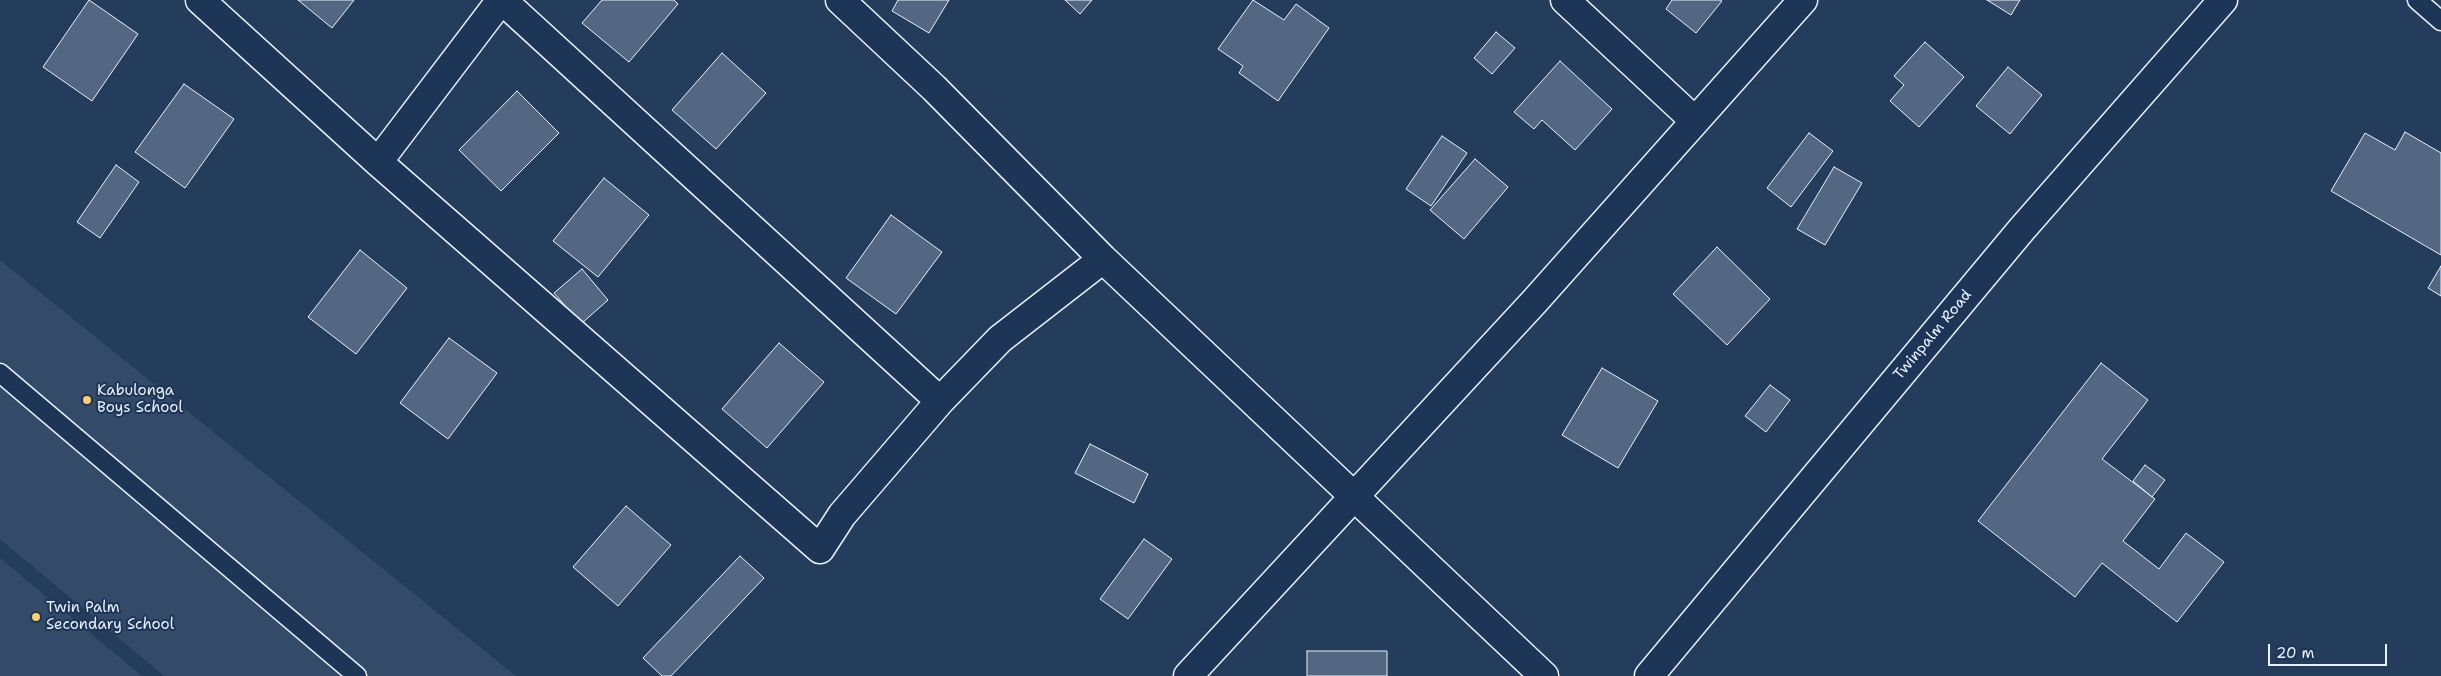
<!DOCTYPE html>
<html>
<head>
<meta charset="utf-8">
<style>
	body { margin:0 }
	#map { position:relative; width:2441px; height:676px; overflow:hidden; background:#253d5d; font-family:"Shantell Sans",sans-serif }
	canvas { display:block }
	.scale { position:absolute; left:2268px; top:644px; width:119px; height:22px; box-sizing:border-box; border:2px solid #e8f1f8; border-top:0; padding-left:6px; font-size:15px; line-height:18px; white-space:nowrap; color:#e8f1f8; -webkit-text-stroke:4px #1d3557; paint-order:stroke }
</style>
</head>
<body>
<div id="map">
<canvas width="2441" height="676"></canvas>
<div class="scale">20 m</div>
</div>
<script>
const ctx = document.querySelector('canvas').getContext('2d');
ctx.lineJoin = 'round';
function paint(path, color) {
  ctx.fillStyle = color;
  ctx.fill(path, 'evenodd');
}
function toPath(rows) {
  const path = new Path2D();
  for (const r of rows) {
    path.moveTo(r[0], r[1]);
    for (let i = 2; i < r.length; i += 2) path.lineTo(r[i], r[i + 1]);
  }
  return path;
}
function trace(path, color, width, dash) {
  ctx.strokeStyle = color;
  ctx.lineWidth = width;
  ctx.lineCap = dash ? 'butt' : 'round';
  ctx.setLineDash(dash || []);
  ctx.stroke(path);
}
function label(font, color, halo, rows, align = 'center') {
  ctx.font = font + ' "Shantell Sans",sans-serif';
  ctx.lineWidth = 4;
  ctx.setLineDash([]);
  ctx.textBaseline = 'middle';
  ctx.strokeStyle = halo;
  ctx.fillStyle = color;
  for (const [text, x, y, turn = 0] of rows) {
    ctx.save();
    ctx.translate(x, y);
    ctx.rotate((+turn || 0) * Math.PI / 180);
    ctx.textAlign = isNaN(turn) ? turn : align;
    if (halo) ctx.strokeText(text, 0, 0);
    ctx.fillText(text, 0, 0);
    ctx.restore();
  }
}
paint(toPath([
	[0,260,516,676,164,676,0,539],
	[0,558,142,676,0,676]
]), '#334a68');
const building = toPath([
	[89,0,138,34,92,101,43,67,89,0],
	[298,0,354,0,332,28,298,0],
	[602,0,674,0,678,4,629,62,582,23,602,0],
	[898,0,949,0,929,33,892,11,898,0],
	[1065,0,1092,0,1080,14,1065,0],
	[1253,0,1284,20,1296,4,1329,28,1278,101,1239,73,1243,66,1218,49,1253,0],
	[1672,0,1720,0,1722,1,1696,33,1666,9,1672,0],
	[1987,0,2020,0,2011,15,1987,0],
	[1496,32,1515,48,1492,74,1474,58,1496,32],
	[1925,42,1964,77,1919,127,1890,101,1904,85,1894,76,1925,42],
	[722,53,766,93,716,149,672,110,722,53],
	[1560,61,1612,109,1575,150,1542,120,1534,129,1514,112,1560,61],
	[2008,67,2042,95,2010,134,1976,106,2008,67],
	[184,84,234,119,185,188,135,152,184,84],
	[517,91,559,133,501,191,459,150,517,91],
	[2405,132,2441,153,2441,255,2331,191,2365,133,2395,150,2405,132],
	[1809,133,1833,151,1791,207,1767,188,1809,133],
	[1442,136,1467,153,1431,206,1406,189,1442,136],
	[1475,159,1508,187,1464,239,1430,210,1475,159],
	[116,165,139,182,100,238,77,222,116,165],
	[1834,167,1862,183,1825,245,1797,229,1834,167],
	[604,178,649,215,598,277,553,241,604,178],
	[891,215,942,252,896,314,846,278,891,215],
	[1717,247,1770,299,1727,345,1673,294,1717,247],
	[360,250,407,288,356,354,308,317,360,250],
	[2441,266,2441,296,2428,288,2441,266],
	[582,269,608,300,581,324,554,293,582,269],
	[449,338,497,373,448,439,400,403,449,338],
	[779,343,824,382,767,448,722,409,779,343],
	[2101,363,2148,400,2102,459,2155,499,2123,541,2159,569,2186,533,2224,562,2177,622,2102,563,2075,597,1978,521,2101,363],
	[1602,368,1658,401,1618,468,1562,435,1602,368],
	[1770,385,1790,400,1766,432,1745,416,1770,385],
	[1090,444,1148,474,1134,503,1075,473,1090,444],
	[2145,465,2165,480,2152,497,2133,481,2145,465],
	[626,506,671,545,618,606,573,567,626,506],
	[1144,539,1172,559,1128,619,1100,599,1144,539],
	[740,556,764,578,671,676,662,676,643,658,740,556],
	[1307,651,1387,651,1387,676,1307,676,1307,651]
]);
paint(building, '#536782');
trace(building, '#e8f1f8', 1);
const service = toPath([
	[2417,0,2441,21],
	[0,373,357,676]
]);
const minor = toPath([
	[200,0,378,162,820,549,842,515,940,401,1000,339,1103,259],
	[502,0,940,401],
	[840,0,934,88,1103,259,1544,676],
	[1565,0,1695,121],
	[378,162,501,0],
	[1188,676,1534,302,1803,0]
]);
const secondary = toPath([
	[1649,676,2022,229,2223,0]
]);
trace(service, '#e8f1f8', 21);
trace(minor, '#e8f1f8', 31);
trace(secondary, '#e8f1f8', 31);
trace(service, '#1d3557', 18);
trace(minor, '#1d3557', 28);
trace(secondary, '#1d3557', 28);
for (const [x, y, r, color] of [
	[87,400,5,"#ffd166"],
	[36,617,5,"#ffd166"]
]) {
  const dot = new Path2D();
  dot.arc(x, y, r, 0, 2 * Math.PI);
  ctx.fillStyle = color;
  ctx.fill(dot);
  trace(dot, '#1d3557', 2);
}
label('15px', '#e8f1f8', '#1d3557', [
	["Twinpalm Road",1933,335,-50]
]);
label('15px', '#e8f1f8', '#1d3557', [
	["Kabulonga",97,391],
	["Boys School",97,408],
	["Twin Palm",46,608],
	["Secondary School",46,625]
], 'left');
</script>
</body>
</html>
